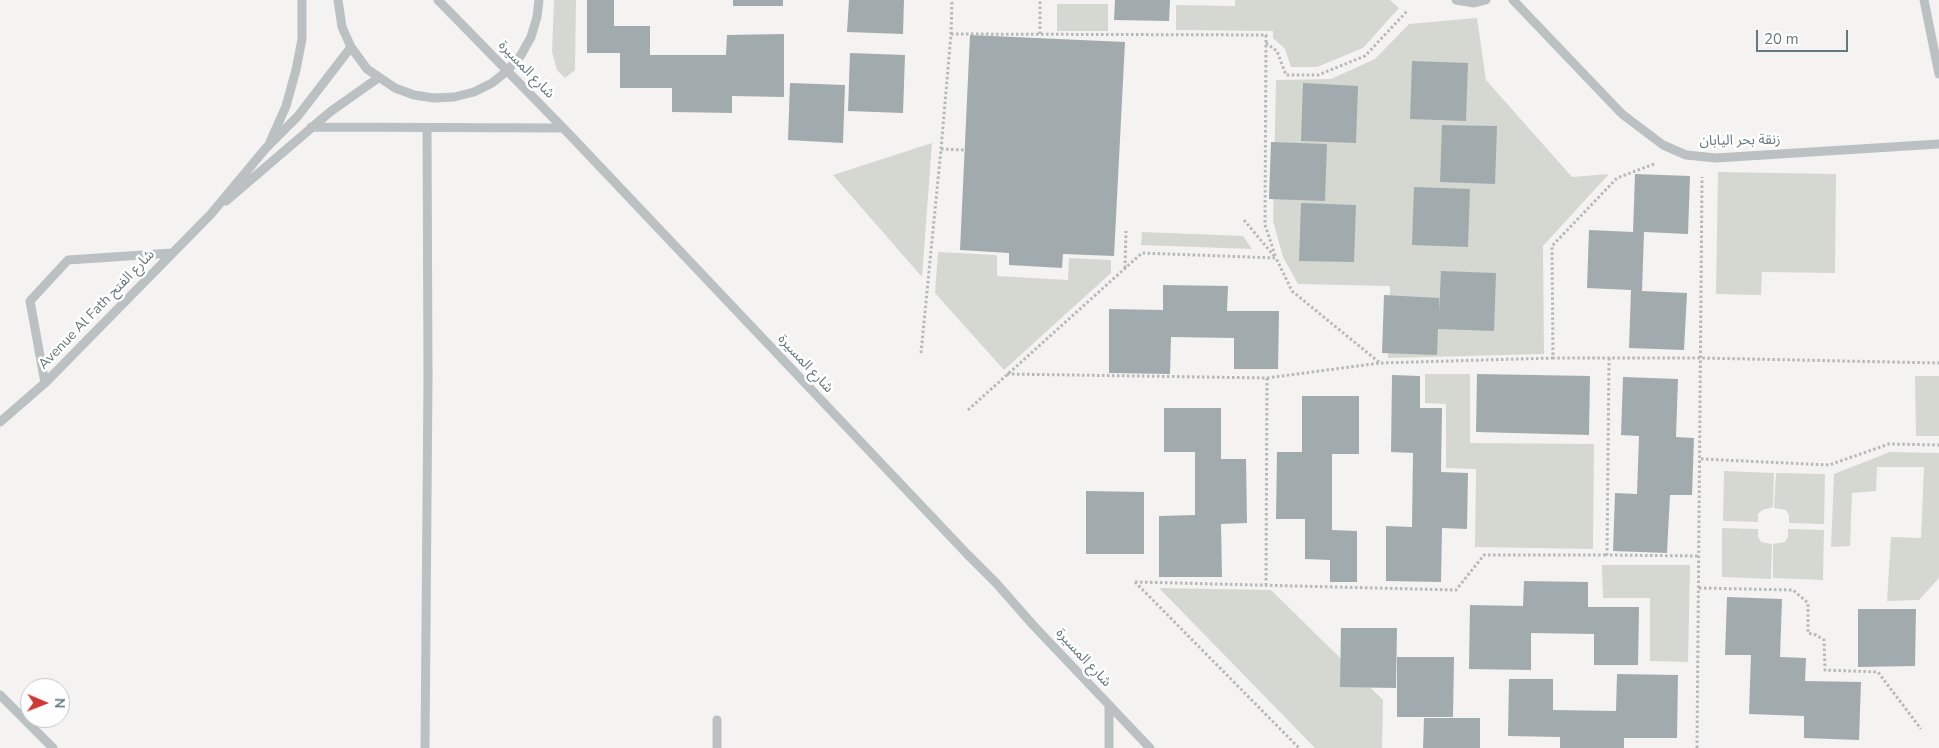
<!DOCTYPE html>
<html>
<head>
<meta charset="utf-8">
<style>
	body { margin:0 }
	#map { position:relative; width:1939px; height:748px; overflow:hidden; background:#f4f3f1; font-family:"Nunito Sans",sans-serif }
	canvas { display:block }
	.north { position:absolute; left:20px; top:678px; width:50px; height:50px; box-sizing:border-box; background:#fff; border:1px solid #c2c9cb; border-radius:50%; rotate:91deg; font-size:14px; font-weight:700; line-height:20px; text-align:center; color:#66797e }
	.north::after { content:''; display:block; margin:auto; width:18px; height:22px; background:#d03835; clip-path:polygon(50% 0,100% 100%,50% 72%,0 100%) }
	.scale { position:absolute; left:1756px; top:30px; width:92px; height:22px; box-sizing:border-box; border:2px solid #66797e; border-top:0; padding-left:6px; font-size:15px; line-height:18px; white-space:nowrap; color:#66797e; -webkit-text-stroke:4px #fff; paint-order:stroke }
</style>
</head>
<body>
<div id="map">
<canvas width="1939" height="748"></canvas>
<div class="north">N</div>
<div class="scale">20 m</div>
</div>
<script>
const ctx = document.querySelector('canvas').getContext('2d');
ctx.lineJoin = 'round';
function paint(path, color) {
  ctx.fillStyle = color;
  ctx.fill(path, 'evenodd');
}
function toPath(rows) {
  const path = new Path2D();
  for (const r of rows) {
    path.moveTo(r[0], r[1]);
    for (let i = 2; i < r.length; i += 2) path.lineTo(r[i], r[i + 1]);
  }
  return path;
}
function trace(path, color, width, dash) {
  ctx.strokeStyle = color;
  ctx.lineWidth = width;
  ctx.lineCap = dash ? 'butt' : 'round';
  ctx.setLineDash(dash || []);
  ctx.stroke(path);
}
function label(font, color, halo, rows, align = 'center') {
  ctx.font = font + ' "Nunito Sans","Noto Sans Arabic",sans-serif';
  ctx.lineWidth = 5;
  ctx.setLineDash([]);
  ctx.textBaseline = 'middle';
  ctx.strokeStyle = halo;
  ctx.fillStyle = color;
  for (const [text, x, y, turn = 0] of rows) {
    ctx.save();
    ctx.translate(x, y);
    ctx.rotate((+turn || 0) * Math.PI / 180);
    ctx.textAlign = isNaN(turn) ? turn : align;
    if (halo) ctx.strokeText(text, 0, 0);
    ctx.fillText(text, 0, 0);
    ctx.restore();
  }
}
paint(toPath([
	[554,0,576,0,575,70,565,78,557,70,552,52],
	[1235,0,1390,0,1399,8,1363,48,1317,67,1291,67,1285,49,1273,38,1273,31,1176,30,1176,5,1235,6],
	[1057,4,1108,4,1108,31,1057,31],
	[1477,18,1486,80,1572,177,1609,174,1543,246,1544,354,1388,358,1390,286,1298,284,1283,257,1273,221,1276,80,1331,79,1375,59,1409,24],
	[932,143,922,277,833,175],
	[1718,172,1836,174,1835,273,1762,272,1761,295,1716,294],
	[1142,232,1243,236,1252,249,1141,245],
	[938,252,997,255,997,276,1068,280,1069,258,1111,260,1111,273,1004,370,935,293],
	[1425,374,1470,374,1470,443,1594,444,1593,549,1475,547,1476,469,1446,468,1446,404,1425,403],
	[1915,376,1939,376,1939,436,1916,436],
	[1890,452,1939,453,1939,578,1919,600,1887,601,1891,537,1921,538,1924,467,1877,467,1876,491,1852,493,1850,546,1831,547,1834,474],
	[1724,471,1774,473,1773,507,1762,510,1758,514,1758,522,1723,521],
	[1776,473,1825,474,1824,524,1789,523,1789,515,1786,510,1774,508],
	[1722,528,1758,529,1758,536,1761,542,1772,544,1771,579,1722,577],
	[1788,529,1824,530,1823,580,1773,578,1773,544,1785,542,1788,537],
	[1602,565,1690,565,1688,662,1650,661,1650,598,1603,598],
	[1159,588,1271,590,1383,700,1382,748,1315,748]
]), '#d5d8d0');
paint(toPath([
	[587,0,614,0,614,26,650,26,650,55,726,55,727,35,784,34,784,97,732,96,732,113,672,112,672,88,620,88,620,53,587,53],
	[733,0,783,0,783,6,733,6],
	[849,0,904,0,903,34,847,32],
	[1115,0,1170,0,1169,21,1114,20],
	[970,35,1125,42,1114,256,1063,254,1062,268,1009,265,1009,253,960,250],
	[850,53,905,55,903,113,848,111],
	[1412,61,1468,63,1466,121,1410,119],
	[790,83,845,85,843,143,788,140],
	[1303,83,1358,86,1356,143,1301,141],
	[1442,125,1497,126,1495,184,1440,182],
	[1271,142,1327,144,1325,201,1269,199],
	[1635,174,1690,176,1688,234,1644,232,1642,291,1687,293,1684,350,1629,348,1631,290,1587,288,1589,230,1633,232],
	[1414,187,1470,189,1468,247,1412,245],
	[1301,203,1356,205,1354,262,1299,261],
	[1441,271,1496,273,1494,331,1438,329,1437,355,1382,353,1384,295,1439,298,1439,313],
	[1163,285,1228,286,1227,311,1279,311,1278,369,1234,369,1234,338,1171,337,1170,374,1109,373,1109,309,1163,310],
	[1477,374,1590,376,1589,435,1476,432],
	[1392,375,1420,376,1420,408,1442,408,1441,472,1468,473,1467,529,1442,528,1441,582,1386,581,1386,526,1412,527,1413,453,1391,452],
	[1623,377,1678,379,1676,437,1694,438,1692,495,1670,495,1667,553,1613,551,1615,493,1637,494,1639,436,1621,435],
	[1302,396,1359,396,1359,454,1332,454,1332,530,1357,531,1357,582,1330,582,1330,560,1305,559,1305,519,1276,519,1277,452,1302,452],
	[1164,408,1221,408,1221,459,1246,459,1247,523,1221,524,1222,577,1159,577,1159,516,1195,515,1195,452,1164,452],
	[1086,491,1144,492,1144,554,1086,554],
	[1524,581,1588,582,1588,607,1639,607,1638,665,1594,665,1594,634,1531,633,1531,670,1469,669,1470,605,1523,606],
	[1727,597,1782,599,1780,657,1806,658,1805,681,1861,682,1859,740,1804,738,1804,716,1749,714,1751,655,1725,655],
	[1858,609,1916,609,1915,666,1858,667],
	[1341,628,1397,628,1396,688,1340,687],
	[1397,657,1454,657,1453,717,1397,717],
	[1617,674,1678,675,1677,738,1624,738,1624,748,1560,748,1560,737,1508,736,1509,679,1553,679,1553,710,1616,711],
	[1424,718,1480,718,1480,748,1423,748]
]), '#a1abad');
trace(toPath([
	[951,34,1266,35,1265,225,1276,258],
	[1040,34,1040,0],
	[1266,43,1277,51,1286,75,1318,75,1365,56,1408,10],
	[941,149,951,34,952,0],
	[1654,164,1617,178,1552,246,1553,358,1701,358,1939,363],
	[1244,220,1274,256],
	[1125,268,1126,231],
	[921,353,941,149,964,150],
	[1609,358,1607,555,1699,556],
	[1007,374,1267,378,1266,585],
	[1267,378,1380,363,1553,358],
	[968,410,1142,253,1276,258,1292,291,1380,363],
	[1701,459,1829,465,1889,444,1939,445],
	[1135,582,1456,590,1484,555,1607,555],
	[1135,582,1299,748],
	[1699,588,1793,590,1808,603,1808,633,1816,635,1824,640,1825,670,1878,672,1921,729],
	[1697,748,1702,177]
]), '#b5b9ba', 3, [2.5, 2.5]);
trace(toPath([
	[338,0,342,27,351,47,367,69,395,88,414,95,434,98,454,97,474,92,492,83,507,71,521,55,531,37,537,17,539,0],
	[438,0,569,134,968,555,997,584,1033,625,1150,748],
	[1456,0,1474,3,1486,0],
	[1513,0,1622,114,1663,145,1686,155,1716,158,1939,144],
	[1924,0,1939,74],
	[311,127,563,128],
	[270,142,286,106,296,70,302,39,302,0],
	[226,201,330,112,378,78],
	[45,383,30,301,68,260,172,253],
	[0,422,45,383,211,214,266,148,298,116,351,47],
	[0,695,53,748],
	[1109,705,1109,748],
	[425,748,428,377,427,128],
	[717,748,717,720]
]), '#bbc0c2', 9);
label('14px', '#66797e', '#fff', [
	["شارع المسيرة",526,70,46],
	["زنقة بحر اليابان",1740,141,-1],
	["Avenue Al Fath شارع الفتح",97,310,-46],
	["شارع المسيرة",805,364,47],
	["شارع المسيرة",1083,658,47]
]);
</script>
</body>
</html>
